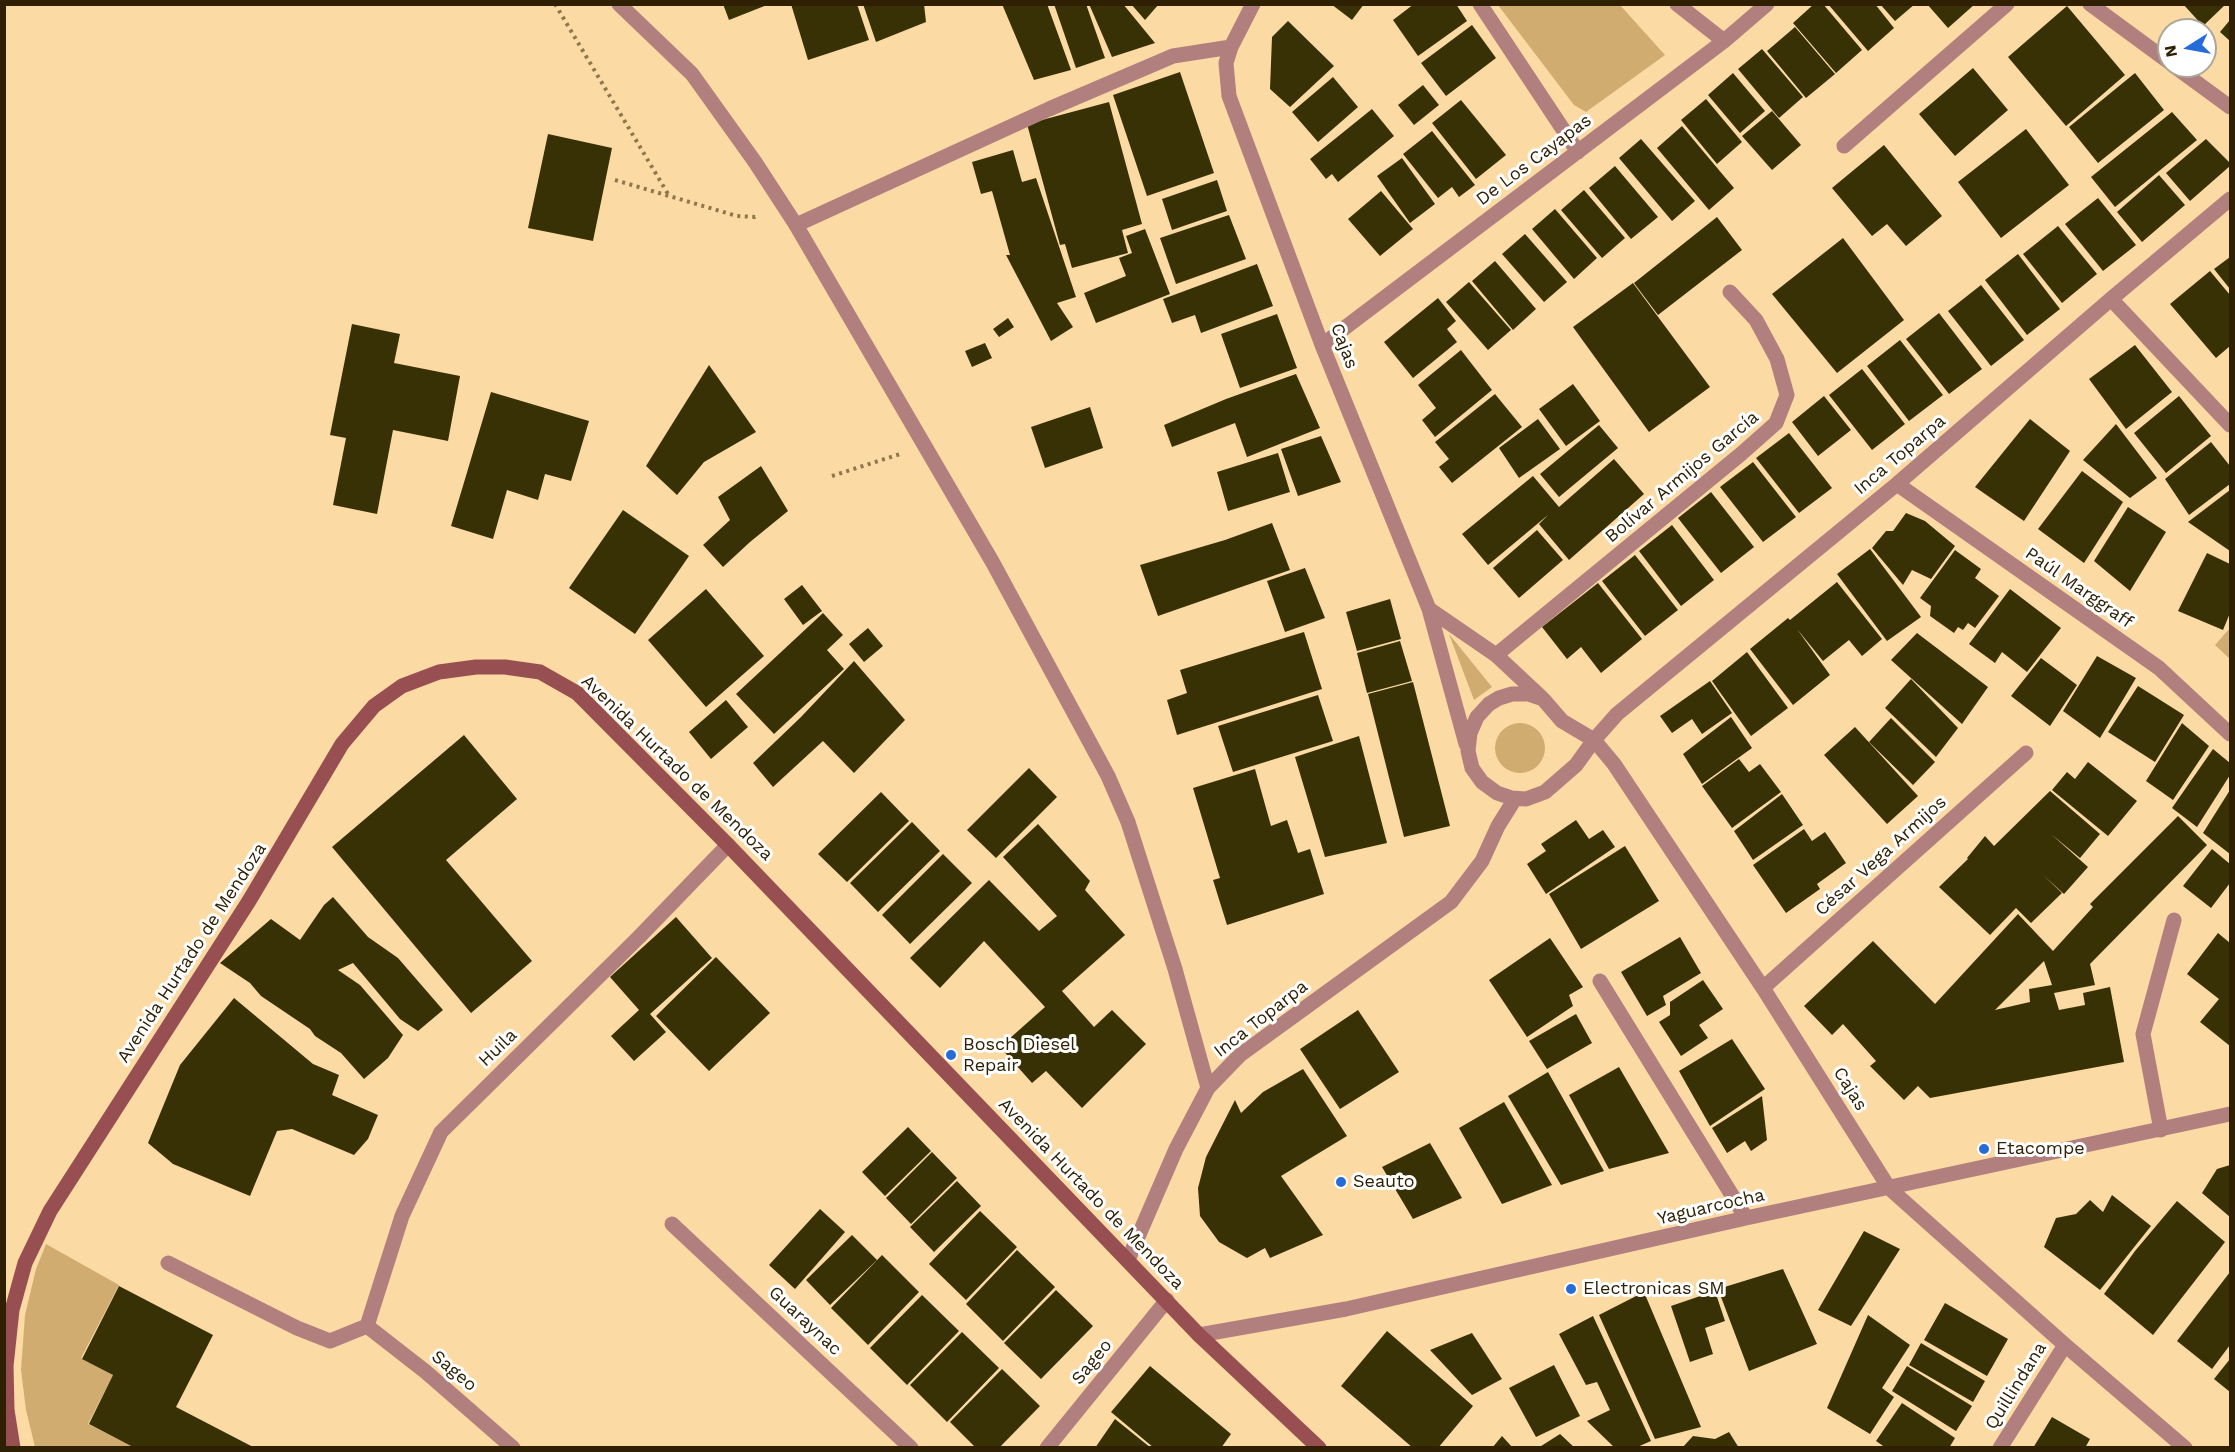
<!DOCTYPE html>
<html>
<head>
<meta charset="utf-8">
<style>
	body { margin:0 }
	#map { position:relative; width:2235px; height:1452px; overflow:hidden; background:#fcdaa4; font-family:"Work Sans",sans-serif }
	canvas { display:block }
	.frame { position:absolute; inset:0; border:6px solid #2f2003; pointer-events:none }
	.north { position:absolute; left:2157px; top:18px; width:60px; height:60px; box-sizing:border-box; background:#fff; border:2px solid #aca69a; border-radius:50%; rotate:259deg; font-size:16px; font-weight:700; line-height:24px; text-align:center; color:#2f2003 }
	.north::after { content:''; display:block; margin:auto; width:21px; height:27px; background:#256cd8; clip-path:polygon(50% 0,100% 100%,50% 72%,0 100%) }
</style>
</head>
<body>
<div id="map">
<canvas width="2235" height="1452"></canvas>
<div class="frame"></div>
<div class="north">N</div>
</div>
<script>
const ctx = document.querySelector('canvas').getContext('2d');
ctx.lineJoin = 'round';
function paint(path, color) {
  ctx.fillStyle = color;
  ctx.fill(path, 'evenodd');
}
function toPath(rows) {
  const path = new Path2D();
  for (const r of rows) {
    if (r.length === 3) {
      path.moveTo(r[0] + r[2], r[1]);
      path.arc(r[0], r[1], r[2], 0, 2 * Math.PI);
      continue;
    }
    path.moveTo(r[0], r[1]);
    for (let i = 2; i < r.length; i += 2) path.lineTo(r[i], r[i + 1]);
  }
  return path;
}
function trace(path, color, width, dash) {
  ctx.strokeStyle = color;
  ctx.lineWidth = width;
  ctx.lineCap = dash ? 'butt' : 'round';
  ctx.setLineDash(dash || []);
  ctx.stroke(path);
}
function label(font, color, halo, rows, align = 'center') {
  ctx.font = font + ' "Work Sans",sans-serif';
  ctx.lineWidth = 6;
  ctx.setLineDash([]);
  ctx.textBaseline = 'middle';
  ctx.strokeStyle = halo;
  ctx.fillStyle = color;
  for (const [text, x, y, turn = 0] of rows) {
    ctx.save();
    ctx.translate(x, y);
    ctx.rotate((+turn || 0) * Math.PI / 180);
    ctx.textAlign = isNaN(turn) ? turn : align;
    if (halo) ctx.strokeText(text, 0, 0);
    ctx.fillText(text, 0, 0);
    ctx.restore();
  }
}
paint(toPath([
	[1498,5,1620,5,1665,55,1586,112,1574,105],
	[2230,628,2230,659,2215,645],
	[1449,634,1492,687,1474,700],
	[1520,748,25],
	[46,1244,119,1285,81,1358,113,1375,88,1424,134,1447,35,1447,26,1410,21,1370,25,1315,36,1269]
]), '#d1ac71');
paint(toPath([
	[723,4,767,4,767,5,729,20],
	[791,4,857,4,869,40,808,60],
	[863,4,924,4,926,22,876,42],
	[1002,4,1047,4,1071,70,1034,80],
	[1054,4,1086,4,1105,58,1076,68],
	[1089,4,1123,4,1155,43,1112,57],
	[1131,4,1159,4,1145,20],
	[1331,4,1364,4,1352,20],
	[1414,4,1456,4,1467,21,1418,56,1393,20],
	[1814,4,1823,4,1862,50,1836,73,1793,23],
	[1828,4,1875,4,1894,28,1868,51],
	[1880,4,1915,4,1895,21],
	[1927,4,1975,4,1948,28],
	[2183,4,2226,4,2203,26],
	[2067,6,2125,75,2066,126,2008,57],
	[2230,20,2230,41,2220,32],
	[1288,21,1334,66,1290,107,1270,89,1272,37],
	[1472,25,1496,58,1446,96,1421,63],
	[1795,27,1835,74,1806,98,1767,51],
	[1762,49,1803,97,1779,118,1738,69],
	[1973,68,2008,110,1955,156,1919,114],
	[1180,72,1214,173,1147,196,1113,95],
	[1733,73,1765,111,1740,133,1708,95],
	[2135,73,2164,110,2098,163,2069,127],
	[1333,77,1358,107,1318,142,1292,112],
	[1423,85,1439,105,1414,125,1398,105],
	[1706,99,1742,142,1717,164,1681,120],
	[1461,100,1506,155,1476,179,1432,123],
	[1109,102,1142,224,1122,230,1128,253,1072,268,1065,244,1060,245,1027,124],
	[1372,109,1394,136,1338,182,1332,174,1326,179,1310,159],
	[1772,111,1801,145,1772,170,1742,136],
	[2172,112,2197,140,2115,207,2091,177],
	[1682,126,1734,188,1709,210,1657,148],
	[2026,129,2069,185,2001,238,1958,182],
	[1432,131,1475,185,1459,197,1452,187,1438,198,1403,154],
	[548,134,612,148,593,241,528,228],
	[1641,139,1695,201,1672,221,1619,158],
	[2206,139,2230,163,2230,166,2190,201,2166,173],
	[1884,145,1942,216,1906,246,1887,224,1872,236,1832,188],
	[1013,150,1022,182,1036,178,1076,297,1057,303,1073,327,1051,341,1006,255,1010,255,992,191,981,194,972,162],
	[1402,158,1435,204,1410,223,1377,176],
	[1615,166,1658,217,1631,239,1589,188],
	[2159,175,2185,205,2142,242,2117,212],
	[1217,180,1227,211,1172,230,1162,199],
	[1584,190,1625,238,1602,258,1561,210],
	[1381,191,1413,229,1380,256,1348,219],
	[2098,198,2136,245,2103,271,2065,224],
	[1555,209,1597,258,1574,279,1532,229],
	[1229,215,1246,259,1176,284,1160,238],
	[1717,217,1742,250,1658,315,1634,283],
	[2058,226,2097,274,2062,303,2023,254],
	[1145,229,1170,294,1096,323,1084,293,1126,276,1119,258,1132,253,1126,236],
	[1525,234,1567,282,1544,302,1502,254],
	[1843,238,1904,320,1837,373,1772,294],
	[2018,254,2060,309,2027,335,1985,280],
	[2230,257,2230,289,2214,269],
	[1495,261,1536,309,1513,330,1472,281],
	[1257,264,1273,306,1201,333,1195,315,1172,323,1163,299],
	[2210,271,2230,295,2230,346,2216,358,2170,304],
	[1469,282,1511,330,1488,350,1446,302],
	[1633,283,1710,387,1649,432,1573,327],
	[1981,285,2024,340,1991,366,1948,311],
	[1438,298,1456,321,1447,329,1457,342,1413,378,1384,342],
	[1939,313,1982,369,1949,394,1906,339],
	[1277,314,1297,368,1240,388,1221,334],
	[1008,318,1014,327,999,337,993,329],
	[352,324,400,334,394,363,460,376,448,441,393,430,377,514,333,505,346,438,330,435],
	[1900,340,1943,395,1909,421,1867,366],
	[985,343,992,358,972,367,965,351],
	[2135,345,2172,392,2126,429,2089,379],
	[1461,350,1492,390,1435,437,1422,420,1436,408,1418,385],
	[709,365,756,432,704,462,677,495,646,466],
	[1862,369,1905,424,1872,450,1829,395],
	[1296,374,1320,428,1247,457,1235,423,1172,447,1164,425,1226,399],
	[1573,384,1600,421,1566,446,1539,409],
	[491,392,589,421,571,481,545,474,538,500,507,490,493,539,451,526],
	[1495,394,1522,427,1452,483,1439,467,1449,459,1435,442],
	[1824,396,1851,430,1818,456,1792,422],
	[2179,396,2211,436,2166,473,2134,433],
	[1090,407,1103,448,1045,468,1031,427],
	[1538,419,1560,449,1519,478,1499,448],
	[2030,419,2070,451,2024,521,1975,487],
	[2116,424,2157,478,2130,498,2083,460],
	[1599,425,1618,448,1559,497,1540,474],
	[1789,433,1832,488,1799,513,1756,458],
	[1321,436,1341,482,1298,496,1281,449],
	[2211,442,2230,466,2230,484,2189,515,2165,479],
	[1278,453,1290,492,1228,511,1217,472],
	[1614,459,1644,494,1569,560,1539,524,1548,515,1488,565,1462,534,1533,476,1559,507],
	[1753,462,1796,517,1763,542,1720,487],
	[761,466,788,511,750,542,723,567,703,545,730,520,718,497],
	[2082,471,2123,502,2084,563,2038,529],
	[2230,490,2230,551,2188,522],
	[1711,492,1754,547,1721,573,1678,518],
	[2128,507,2166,532,2130,591,2094,561],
	[623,510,689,556,635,634,569,588],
	[1906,513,1925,521,1955,546,1931,579,1912,570,1903,585,1872,548,1886,531,1893,531],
	[1272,523,1290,570,1158,616,1140,565,1225,540],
	[1672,525,1714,580,1681,606,1639,551],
	[1537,530,1563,560,1519,598,1493,568],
	[1870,549,1921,617,1887,641,1837,574],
	[1955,550,1981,569,1975,578,1999,596,1975,628,1968,623,1963,630,1958,627,1954,633,1930,616,1931,606,1920,598],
	[2207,553,2230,564,2230,613,2223,630,2178,611],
	[1635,555,1678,610,1645,636,1602,581],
	[1305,568,1325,618,1285,632,1267,581],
	[1837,582,1882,639,1862,656,1849,640,1823,661,1797,629,1830,675,1793,705,1750,649,1788,618,1790,620],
	[1598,583,1642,639,1601,673,1581,647,1567,659,1542,627],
	[802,585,822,611,803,625,784,599],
	[706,589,764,656,706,707,648,640],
	[2010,589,2061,628,2027,672,2002,652,1995,663,1969,644],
	[1390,599,1401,639,1357,651,1346,612],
	[823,613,843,635,827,650,844,669,774,734,736,694],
	[868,628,883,646,864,662,849,644],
	[1304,632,1322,689,1177,735,1167,700,1187,693,1180,670],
	[1917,633,1988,687,1962,724,1891,660],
	[1400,641,1412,681,1367,693,1357,653],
	[1747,652,1788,708,1751,736,1712,681],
	[2097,656,2136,678,2100,738,2063,711],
	[2041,658,2077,685,2050,726,2011,696],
	[854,661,905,720,854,773,823,741,773,787,753,763,801,717],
	[1911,679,1958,728,1936,757,1885,708],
	[1710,681,1732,713,1702,734,1692,719,1672,733,1660,716],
	[1413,682,1450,826,1404,837,1368,694],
	[2138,686,2184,715,2155,762,2108,732],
	[1318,695,1333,741,1233,772,1218,726],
	[726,700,748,727,711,759,689,732],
	[1731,717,1752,748,1702,784,1683,754],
	[1891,718,1935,762,1913,785,1869,742],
	[2182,723,2209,746,2173,800,2146,781],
	[1855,727,1918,796,1887,824,1824,755],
	[464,735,517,799,446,860,532,961,471,1013,332,847],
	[1359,736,1387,843,1325,857,1295,757],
	[2213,749,2230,763,2230,775,2197,827,2172,808],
	[1739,759,1749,772,1760,764,1781,792,1732,828,1702,786],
	[2088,762,2137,801,2108,836,2052,790,2067,772,2075,779],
	[1029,768,1057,797,996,858,967,830],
	[1255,769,1271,826,1287,820,1298,853,1310,849,1324,894,1227,925,1213,880,1220,878,1193,788],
	[2230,790,2230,854,2203,833],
	[2050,791,2100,834,2080,858,2051,834,2088,867,2064,894,2043,875,2062,893,2031,923,2016,908,1990,935,1939,887,1968,859,1967,858,1985,836,1994,846],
	[881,792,909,821,847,882,818,854],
	[1782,794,1803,825,1753,860,1734,831],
	[2178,816,2207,845,2090,964,2095,985,2054,993,2059,1010,2085,1005,2083,993,2110,987,2124,1062,1930,1098,1918,1086,1904,1100,1870,1066,1876,1061,1843,1024,1832,1035,1804,1006,1873,941,1935,1004,2018,914,2053,951,2093,907,2090,904],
	[2044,961,2052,985,2029,989,2030,1002,1995,1010],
	[1576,820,1589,839,1603,830,1615,847,1546,894,1527,864,1546,851,1541,844],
	[912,822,940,851,878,912,850,883],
	[1038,824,1090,881,1085,890,1125,935,1062,991,1094,1027,1112,1010,1146,1044,1082,1108,1046,1071,1032,1083,1000,1047,1045,1007,984,941,940,988,910,958,989,880,1039,931,1057,916,1003,857],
	[1804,829,1812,841,1825,832,1846,863,1817,884,1820,889,1786,913,1753,865],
	[1625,846,1659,901,1581,949,1549,894],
	[2212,849,2230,864,2230,883,2211,908,2183,886],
	[943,854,972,883,910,944,882,915],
	[333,897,368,937,398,958,443,1010,418,1031,400,1019,353,963,338,970,360,985,403,1035,388,1058,364,1079,341,1053,315,1036,310,1029,261,996,250,983,220,963,271,919,300,940,324,905],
	[676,917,712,958,650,1014,666,1032,634,1061,611,1036,639,1010,610,977],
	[2218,933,2230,943,2230,1046,2200,1022,2219,999,2187,974],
	[1680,937,1701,973,1663,996,1666,1005,1647,1016,1621,972],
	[1550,938,1583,987,1569,995,1573,1006,1527,1037,1489,980],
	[716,957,770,1013,709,1071,656,1016],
	[1703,980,1723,1009,1699,1025,1708,1038,1681,1056,1659,1022,1670,1015,1670,1002],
	[234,998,313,1064,339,1075,332,1095,378,1115,368,1139,354,1155,292,1129,277,1131,250,1196,173,1164,148,1143,180,1065],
	[1358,1010,1399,1072,1340,1109,1300,1049],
	[1576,1014,1592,1043,1547,1069,1529,1041],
	[1732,1039,1765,1089,1710,1126,1679,1071],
	[1619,1067,1669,1153,1609,1169,1569,1095],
	[1303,1069,1347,1136,1281,1176,1323,1235,1270,1258,1265,1248,1247,1258,1219,1242,1200,1216,1198,1188,1206,1157,1235,1100,1241,1113,1263,1092],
	[1548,1072,1604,1171,1561,1185,1508,1096],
	[1762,1096,1767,1140,1751,1151,1745,1141,1727,1153,1712,1128],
	[1504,1102,1552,1185,1502,1204,1459,1128],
	[908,1127,931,1151,885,1196,862,1172],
	[1430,1143,1462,1198,1413,1219,1382,1167],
	[932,1152,957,1178,911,1224,886,1198],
	[2230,1165,2230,1217,2202,1193,2217,1169],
	[957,1181,981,1206,934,1252,910,1227],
	[2112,1195,2151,1226,2100,1290,2044,1247,2056,1218,2076,1214,2090,1200,2103,1212],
	[2177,1201,2225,1242,2153,1335,2104,1294,2135,1251],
	[820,1209,845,1232,795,1289,769,1265],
	[980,1211,1017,1247,966,1300,929,1264],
	[1864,1231,1900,1249,1851,1326,1818,1310],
	[852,1235,877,1260,830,1305,806,1280],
	[1017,1250,1055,1287,1003,1341,966,1304],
	[882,1255,919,1292,868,1345,831,1308],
	[1783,1269,1817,1344,1749,1371,1718,1289],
	[2230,1272,2230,1345,2212,1369,2177,1341],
	[119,1286,213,1335,176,1407,255,1448,135,1448,89,1424,113,1375,82,1359],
	[1056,1290,1093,1326,1041,1379,1004,1343],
	[1715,1291,1725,1321,1705,1328,1713,1354,1690,1362,1671,1306],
	[1644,1292,1701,1427,1655,1439,1599,1315],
	[922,1295,959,1331,907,1385,870,1348],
	[1945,1303,2008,1339,1987,1376,1924,1340],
	[1868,1315,1910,1345,1882,1388,1894,1397,1870,1434,1827,1408],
	[1593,1316,1651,1441,1635,1448,1615,1448,1587,1421,1610,1410,1597,1382,1586,1385,1559,1334],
	[1387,1331,1473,1406,1438,1448,1413,1448,1341,1386],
	[962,1332,999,1368,947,1422,910,1385],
	[1472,1333,1502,1379,1472,1395,1430,1350],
	[1921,1343,1985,1381,1973,1402,1909,1365],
	[2230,1359,2230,1392,2214,1379],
	[1554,1365,1580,1416,1536,1437,1509,1388],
	[1150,1366,1231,1434,1221,1448,1154,1448,1111,1412],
	[1907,1366,1972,1406,1956,1431,1892,1391],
	[1002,1369,1040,1406,999,1448,976,1448,950,1422],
	[1902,1403,1955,1438,1949,1448,1886,1448,1876,1441],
	[2052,1417,2090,1439,2085,1448,2033,1448],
	[1115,1419,1151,1448,1095,1448],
	[1729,1432,1739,1448,1682,1448,1693,1436,1715,1439],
	[1560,1434,1575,1448,1538,1448],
	[1502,1436,1513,1448,1492,1448]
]), '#383106');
trace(toPath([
	[555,4,668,194],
	[615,180,737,216,755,217,759,215],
	[832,476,900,454]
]), '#8e764d', 4, [3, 4.5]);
trace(toPath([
	[619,4,692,74,755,162,796,225],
	[1496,655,1741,454,1776,423,1787,395,1777,359,1756,320,1730,292]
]), '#b27f7f', 15);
trace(toPath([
	[1253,4,1231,47,1226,63,1229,96,1322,345,1429,609,1466,744],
	[1480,4,1578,152],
	[1677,4,1724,41],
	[2090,4,2169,62],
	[2174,66,2230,107],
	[1844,146,2007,4],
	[2111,299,2230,425],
	[1322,345,1724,41,1767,4],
	[1897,484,2159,668,2230,734],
	[1429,609,1496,655,1542,698],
	[1600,981,1746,1218],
	[1763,988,2026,753],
	[1208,1088,1175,969,1128,822,1108,776,993,563,796,225,1049,109,1173,56,1231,47],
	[2161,1130,2143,1034,2174,920],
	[672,1224,911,1448],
	[1128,1260,1176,1149,1208,1088,1240,1055,1451,902,1482,861,1498,826,1513,802,1512,798],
	[168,1263,297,1328,330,1341,367,1326],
	[367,1326,402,1216,441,1132,639,937,728,845],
	[367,1326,426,1372,513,1448],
	[1199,1335,1346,1309,1746,1218,2230,1114],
	[1047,1448,1167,1300],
	[2000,1448,2065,1345],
	[2185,1448,2065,1345,1889,1188,1763,988,1614,764,1594,740,1562,721,1543,699,1528,694,1512,694,1499,698,1489,704,1477,717,1470,733,1468,751,1472,768,1482,782,1497,793,1512,798,1526,799,1545,792,1576,765,1594,740,1617,714,1897,484,2111,299,2230,199]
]), '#b27f7f', 15);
trace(toPath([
	[13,1448,7,1410,6,1366,12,1310,25,1263,50,1211,249,901,342,744,374,706,402,686,439,672,476,667,505,667,540,672,577,693,728,845,1199,1335,1319,1448]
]), '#974f51', 15);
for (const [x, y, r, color] of [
	[951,1055,6,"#256cd8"],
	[1984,1149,6,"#256cd8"],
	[1341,1182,6,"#256cd8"],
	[1571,1289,6,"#256cd8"]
]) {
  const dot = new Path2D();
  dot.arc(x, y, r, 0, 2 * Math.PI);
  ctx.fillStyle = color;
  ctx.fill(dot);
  trace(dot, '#fff', 2);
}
label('18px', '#2f2003', '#fff', [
	["De Los Cayapas",1534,160,-37],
	["Cajas",1344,346,69],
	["Inca Toparpa",1900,455,-40],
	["Bolívar Armijos García",1682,477,-40],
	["Paúl Marggraff",2079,588,35],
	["Avenida Hurtado de Mendoza",677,768,44],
	["César Vega Armijos",1881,856,-42],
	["Avenida Hurtado de Mendoza",192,953,-57],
	["Inca Toparpa",1261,1019,-38],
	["Huila",498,1048,-44],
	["Cajas",1850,1089,58],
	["Avenida Hurtado de Mendoza",1091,1194,46],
	["Yaguarcocha",1711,1207,-13],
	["Guaraynac",805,1321,43],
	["Sageo",1092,1362,-51],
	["Sageo",454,1371,40],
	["Quillindana",2016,1386,-58]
]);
label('18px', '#2f2003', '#fff', [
	["Bosch Diesel",963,1045],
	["Repair",963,1066],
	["Etacompe",1996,1149],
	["Seauto",1353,1182],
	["Electronicas SM",1583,1289]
], 'left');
</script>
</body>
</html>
